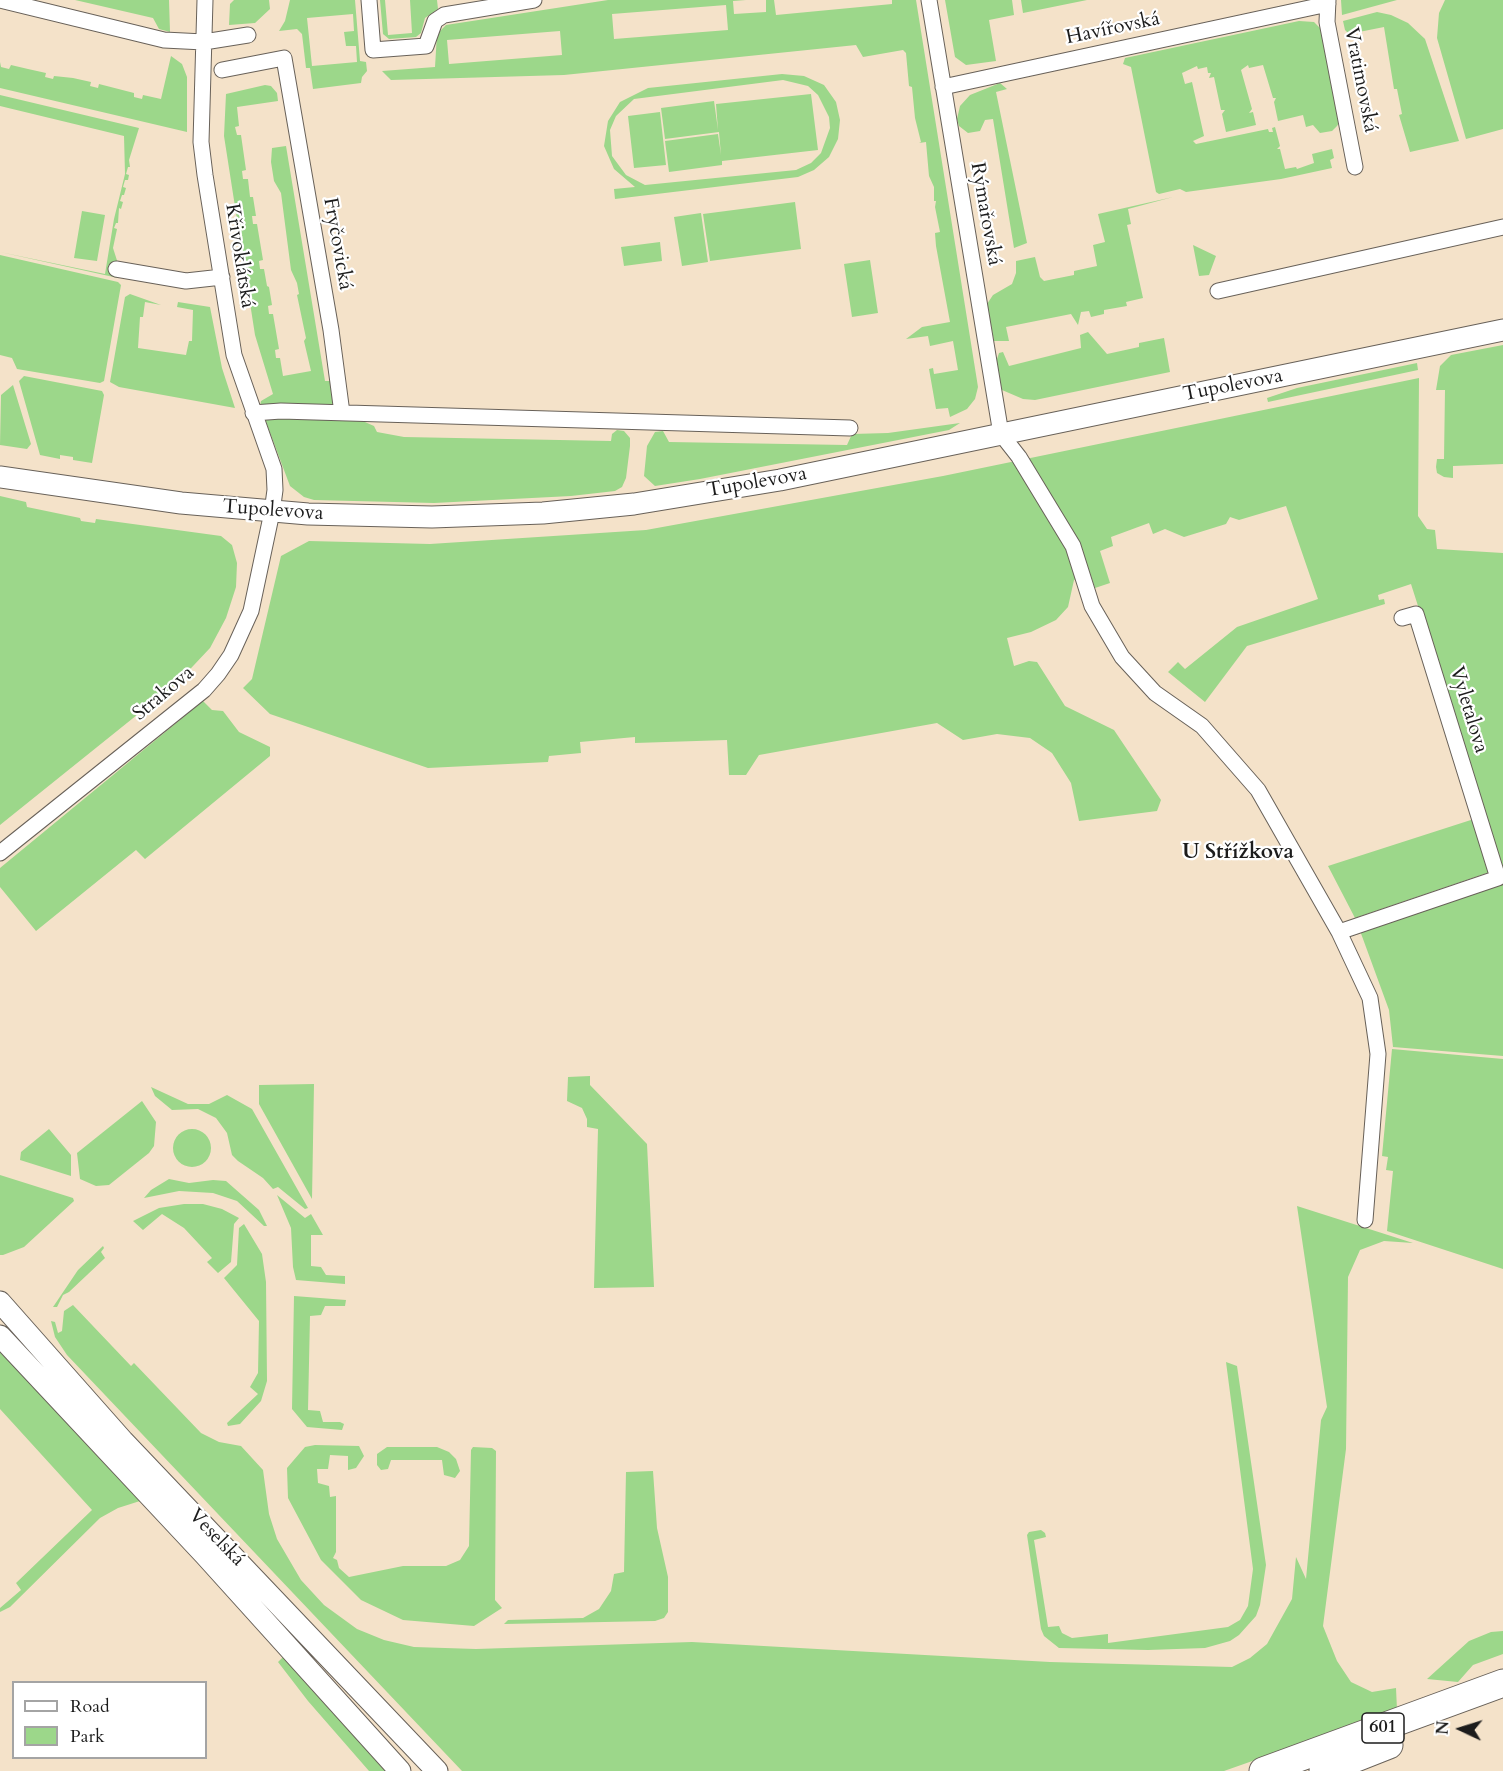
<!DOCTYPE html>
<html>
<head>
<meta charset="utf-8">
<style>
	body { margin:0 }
	#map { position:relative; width:1503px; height:1771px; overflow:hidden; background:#f4e2c9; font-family:Cardo,serif }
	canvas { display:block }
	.legend { position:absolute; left:12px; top:1681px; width:195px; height:78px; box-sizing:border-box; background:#fff; border:2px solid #a4a4a4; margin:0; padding:8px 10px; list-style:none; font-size:18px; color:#1c1c1c }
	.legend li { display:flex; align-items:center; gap:12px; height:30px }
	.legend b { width:30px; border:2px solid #a4a4a4 }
	.north { position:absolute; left:1431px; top:1699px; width:60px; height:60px; -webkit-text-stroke:4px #fff; paint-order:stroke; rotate:274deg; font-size:16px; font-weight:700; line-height:24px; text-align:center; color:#1c1c1c }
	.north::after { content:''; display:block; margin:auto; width:21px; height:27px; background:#1c1c1c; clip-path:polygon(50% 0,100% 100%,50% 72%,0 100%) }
</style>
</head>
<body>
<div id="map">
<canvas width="1503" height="1771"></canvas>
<ul class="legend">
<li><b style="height:8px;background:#fff"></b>Road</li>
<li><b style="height:16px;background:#9cd78a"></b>Park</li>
</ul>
<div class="north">N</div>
</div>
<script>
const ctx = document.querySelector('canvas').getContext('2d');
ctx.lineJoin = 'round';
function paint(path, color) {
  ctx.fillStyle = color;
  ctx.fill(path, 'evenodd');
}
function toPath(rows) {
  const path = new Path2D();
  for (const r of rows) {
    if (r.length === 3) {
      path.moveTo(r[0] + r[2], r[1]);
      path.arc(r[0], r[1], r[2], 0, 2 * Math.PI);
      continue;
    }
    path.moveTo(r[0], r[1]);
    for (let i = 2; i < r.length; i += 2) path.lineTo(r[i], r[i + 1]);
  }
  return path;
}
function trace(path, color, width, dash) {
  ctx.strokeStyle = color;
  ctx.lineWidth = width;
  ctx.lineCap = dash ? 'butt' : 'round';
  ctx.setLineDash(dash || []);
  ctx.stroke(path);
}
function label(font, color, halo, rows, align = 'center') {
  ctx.font = font + ' Cardo,serif';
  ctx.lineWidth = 4.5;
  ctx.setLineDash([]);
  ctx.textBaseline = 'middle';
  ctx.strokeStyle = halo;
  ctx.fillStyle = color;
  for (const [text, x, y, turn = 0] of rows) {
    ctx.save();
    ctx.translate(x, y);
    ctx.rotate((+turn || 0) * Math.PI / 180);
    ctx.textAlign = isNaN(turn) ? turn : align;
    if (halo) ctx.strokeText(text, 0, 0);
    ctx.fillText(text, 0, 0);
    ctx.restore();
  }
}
paint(toPath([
	[75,0,169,0,170,32,159,29,153,18],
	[234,0,269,0,270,9,255,23,229,25,230,4],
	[290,0,355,0,360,61,366,62,367,71,362,77,361,83,313,89,310,68,306,68,302,34,297,29,279,31,285,21],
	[353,14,354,31,344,32,346,46,356,46,357,62,312,66,307,18],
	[380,0,385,0,388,35,412,33,410,0,437,0,438,9,425,18,421,33,416,37,389,39,383,34],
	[608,0,746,0,733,1,734,14,766,12,766,0,774,0,776,15,892,4,892,0,916,0,978,387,975,399,967,409,950,417,948,408,936,409,929,369,933,368,934,374,958,370,953,341,930,346,928,336,906,339,922,327,950,322,936,246,935,233,940,232,935,207,936,201,934,201,934,187,929,176,926,142,919,143,921,142,915,118,912,87,909,86,906,53,903,50,863,57,856,45,564,75,391,80,382,71,435,67,437,34,446,25],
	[726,5,728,30,614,39,612,14],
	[560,31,562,55,449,64,447,40],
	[945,0,1012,0,1014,15,989,20,996,61,966,65,955,57],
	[1021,0,1087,0,1023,13],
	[1341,0,1397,0,1342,15],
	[1445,0,1503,0,1503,129,1466,139,1437,38,1439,13],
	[1377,12,1391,15,1408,23,1425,39,1459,141,1410,152,1399,115,1402,114,1397,89,1394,89,1384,27,1349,34,1345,30,1343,21],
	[1299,21,1314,22,1323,31,1340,121,1337,126,1332,131,1320,133,1313,125,1306,127,1303,115,1278,121,1274,102,1276,98,1273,98,1263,65,1249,68,1248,65,1241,70,1252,109,1249,113,1253,112,1256,125,1226,132,1222,114,1225,110,1221,110,1214,77,1209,78,1211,73,1208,73,1207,67,1198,69,1197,66,1182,73,1185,84,1192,82,1204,136,1193,141,1196,144,1268,129,1269,132,1273,132,1272,128,1275,127,1280,146,1277,149,1280,149,1285,169,1296,167,1297,169,1314,163,1312,154,1332,149,1334,158,1330,160,1332,168,1281,179,1186,192,1180,189,1159,194,1156,192,1131,67,1123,64,1125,58],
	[171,56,182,64,187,77,187,132,0,88,0,62,1,67,9,69,11,65,28,69,46,73,45,77,53,79,54,76,73,78,91,82,90,86,98,88,99,84,134,93,134,97,142,99,143,95,161,99],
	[782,74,804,76,824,85,836,102,840,120,838,139,829,157,814,170,798,177,615,199,614,189,635,187,614,169,604,146,608,121,620,102,648,88],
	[783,80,808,86,818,95,829,117,830,128,821,153,811,163,796,170,645,185,626,175,612,156,610,130,616,116,634,99],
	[1000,83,1007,89,996,92,1027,243,1014,248,993,119,985,120,980,131,968,133,959,126,957,119,960,106,970,95],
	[265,85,271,86,277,93,278,101,237,107,239,126,235,127,237,135,241,135,246,170,242,171,243,179,248,179,250,197,253,197,256,216,252,216,253,224,257,224,263,260,259,261,260,269,264,269,267,286,269,287,272,305,268,306,269,314,273,314,279,349,275,350,276,358,280,358,283,376,311,371,304,341,306,338,297,295,299,294,297,283,291,270,281,193,274,181,271,162,272,148,286,146,325,381,330,381,349,415,374,426,377,432,404,437,611,441,612,434,617,430,624,431,630,438,630,446,626,478,622,487,615,491,571,496,434,503,314,500,304,497,290,486,260,406,261,401,273,394,255,335,224,136,226,94],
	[811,94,818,150,722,161,722,165,669,172,665,141,718,134,721,155,719,132,665,139,661,108,714,101,718,130,716,104],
	[0,95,139,128,129,160,130,167,128,167,126,174,129,175,128,180,125,180,123,187,126,188,124,195,122,195,120,201,123,202,121,209,119,208,118,223,116,223,114,228,117,229,113,248,122,276,118,278,0,252,105,274,114,219,125,174,124,136,0,106],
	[660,112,666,165,634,168,628,116],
	[1173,197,1128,209,1131,224,1127,225,1143,298,1126,302,1127,306,1104,310,1104,314,1091,317,1089,311,1081,312,1078,325,1071,314,1006,327,1009,341,994,341,987,304,993,295,1012,284,1016,273,1016,261,1035,257,1040,277,1044,281,1074,275,1074,271,1097,266,1093,245,1105,242,1098,214],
	[795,202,801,249,710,261,703,214],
	[82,211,105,215,97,261,74,258],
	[701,213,708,262,682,266,674,217],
	[660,242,662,261,624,266,621,247],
	[1193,245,1216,256,1209,275,1199,276],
	[0,255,118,282,121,285,104,381,100,383,17,369,12,358,0,355],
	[870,260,878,313,852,317,844,264],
	[130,294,161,305,145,302,143,317,140,317,138,348,186,355,189,341,192,341,193,310,177,307,178,302,210,307,222,368,235,408,119,387,110,382,125,297],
	[1088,332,1107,354,1139,347,1139,343,1164,338,1170,372,1035,400,1023,399,1002,390,996,362,999,353,1003,352,1009,366,1081,348,1080,335],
	[1503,345,1503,464,1453,466,1453,478,1444,477,1437,473,1436,467,1437,459,1444,459,1445,390,1436,390,1440,366,1451,355],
	[1417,363,1418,370,1268,402,1267,398,1297,388],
	[24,376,102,391,104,395,92,463,73,460,73,457,60,455,60,459,40,455,19,381],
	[1419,378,1418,516,1427,529,1435,530,1437,549,1503,553,1503,873,1411,584,1378,595,1379,600,1384,599,1385,604,1247,646,1205,702,1168,672,1178,662,1185,669,1237,627,1318,599,1286,506,1239,520,1230,517,1226,524,1184,537,1165,529,1153,534,1149,523,1111,537,1113,546,1100,551,1110,583,1095,588,1090,573,1074,580,1068,607,1056,620,1031,632,1007,638,1014,666,1029,661,1037,662,1065,706,1114,730,1161,800,1157,811,1079,821,1071,783,1052,753,1030,738,997,734,963,740,937,723,759,755,746,775,729,775,727,740,635,743,635,737,580,742,581,753,549,756,548,762,428,768,270,714,243,688,252,679,281,556,309,541,430,544,646,530,943,476],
	[13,385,31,444,27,449,0,445,1,395],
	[960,423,949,430,700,479,655,486,644,476,647,446,655,432,663,431,669,442,847,445,852,434,888,433],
	[0,496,26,502,27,507,80,518,81,521,95,523,96,519,221,536,232,545,237,563,236,587,226,618,210,648,178,682,0,825],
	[203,701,212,710,223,711,239,732,270,747,270,756,145,859,136,850,36,931,0,887,0,868],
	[1474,819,1490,872,1355,918,1328,866],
	[1503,879,1503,1056,1393,1047,1389,1010,1359,928],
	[1392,1049,1503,1059,1503,1269,1387,1231,1393,1171,1386,1170,1388,1157,1382,1156],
	[590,1076,590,1085,647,1144,654,1287,594,1288,598,1129,587,1127,587,1119,582,1108,567,1101,568,1077],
	[314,1084,312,1199,259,1104,259,1085],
	[151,1087,188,1104,209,1104,227,1095,252,1109,308,1208,305,1209,278,1187,273,1189,263,1178,238,1161,232,1155,227,1133,216,1118,198,1109,172,1110,155,1096],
	[142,1101,156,1122,154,1146,149,1153,109,1185,96,1186,80,1179,77,1153],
	[49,1129,71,1155,71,1176,20,1160,21,1152],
	[192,1148,19],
	[0,1175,73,1198,74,1201,24,1247,3,1255,0,1255],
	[169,1179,189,1183,213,1180,226,1181,259,1210,267,1226,264,1226,237,1201,213,1193,179,1191,144,1198,151,1190],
	[277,1195,305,1218,311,1214,323,1235,311,1235,311,1266,321,1267,326,1275,345,1276,345,1284,296,1280,293,1267,291,1228],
	[184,1204,203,1204,222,1209,239,1218,234,1224,231,1262,218,1273,207,1262,212,1258,184,1228,162,1214,143,1230,133,1221,159,1208],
	[1297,1206,1413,1243,1384,1241,1360,1250,1348,1277,1346,1449,1323,1626,1337,1661,1351,1682,1372,1692,1396,1688,1397,1710,1224,1771,462,1771,67,1355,55,1337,51,1321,55,1322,58,1333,62,1331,64,1311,73,1305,131,1366,134,1363,201,1433,219,1442,241,1446,263,1470,269,1514,277,1539,301,1580,324,1605,357,1629,384,1640,414,1647,476,1649,692,1642,1050,1662,1232,1667,1250,1658,1267,1644,1292,1599,1296,1557,1306,1579,1321,1420,1327,1407],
	[244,1224,262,1254,266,1282,267,1381,261,1401,240,1424,228,1426,227,1423,258,1394,250,1387,258,1373,259,1321,224,1278,237,1265,239,1228],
	[103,1246,104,1248,101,1252,105,1258,69,1292,63,1295,57,1307,53,1307,78,1270],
	[294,1296,346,1300,345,1306,325,1306,321,1315,310,1316,308,1410,320,1411,323,1422,340,1422,344,1424,342,1430,307,1427,292,1409],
	[0,1349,140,1501,118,1508,100,1518,10,1607,0,1612,0,1608,21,1590,16,1583,92,1510,0,1409],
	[1226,1362,1237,1366,1266,1565,1260,1605,1256,1616,1239,1635,1230,1641,1205,1648,1148,1650,1059,1648,1044,1636,1041,1629,1027,1535,1029,1532,1041,1530,1045,1533,1046,1537,1034,1540,1048,1627,1059,1626,1062,1633,1072,1638,1108,1634,1108,1643,1228,1627,1240,1620,1248,1606,1253,1569],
	[315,1445,359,1446,364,1456,356,1468,348,1470,348,1456,330,1455,328,1469,317,1469,318,1483,329,1486,330,1497,336,1496,336,1552,333,1558,337,1560,339,1568,349,1577,403,1566,446,1566,460,1560,469,1546,471,1450,473,1447,492,1448,496,1451,495,1600,502,1608,474,1626,403,1620,361,1600,321,1560,288,1498,287,1468,305,1447],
	[387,1447,437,1447,449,1452,456,1459,460,1471,455,1478,444,1475,442,1460,391,1460,388,1469,381,1470,377,1465,377,1454],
	[653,1471,657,1528,668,1577,668,1612,664,1618,655,1621,504,1624,508,1620,583,1618,599,1609,611,1591,614,1574,624,1572,626,1472],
	[1503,1631,1503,1654,1473,1665,1458,1682,1427,1679,1469,1641,1491,1632],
	[283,1657,386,1771,369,1771,308,1701,278,1662]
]), '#9cd78a');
const street = toPath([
	[0,0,164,40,204,42,248,35],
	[369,0,373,50,426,46,435,21,444,15,534,0],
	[929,0,1001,434,1019,457,1073,546,1092,606,1122,657,1155,693,1202,726,1258,790,1339,932,1370,998,1378,1054,1365,1220],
	[1328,0,1327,22,1355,167],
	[222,70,284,58,331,330,342,413],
	[943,87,1328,4],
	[116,269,186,281,222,277],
	[1218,291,1503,227],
	[253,413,281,411,850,428],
	[0,853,204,690,218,674,231,655,251,611,272,512,275,490,274,469,234,355,205,175,201,142,205,0],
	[1339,932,1498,878,1416,614,1402,618]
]);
const secondary = toPath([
	[0,477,181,503,308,514,432,517,543,513,634,504,780,480,1503,330],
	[0,1302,123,1441,437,1771],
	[0,1336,205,1555,400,1771]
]);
const highway = toPath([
	[1263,1771,1503,1683],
	[1323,1771,1389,1745]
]);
trace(street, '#686159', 17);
trace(secondary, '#686159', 23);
trace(highway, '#686159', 29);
trace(street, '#fff', 15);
trace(secondary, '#fff', 21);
trace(highway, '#fff', 27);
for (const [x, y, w] of [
	[1383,1728,42]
]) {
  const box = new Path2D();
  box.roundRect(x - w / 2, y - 15, w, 30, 4.5);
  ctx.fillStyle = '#fff';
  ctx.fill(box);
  trace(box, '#1c1c1c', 1.5);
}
label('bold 18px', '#1c1c1c', null, [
	["601",1383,1728]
]);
label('20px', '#1c1c1c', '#fff', [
	["Havířovská",1113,29,-12],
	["Vratimovská",1360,80,79],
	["Rýmařovská",985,214,80],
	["Fryčovická",337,244,80],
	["Křivoklátská",239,256,81],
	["Tupolevova",1233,386,-11],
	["Tupolevova",757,483,-10],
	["Tupolevova",273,511,4],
	["Strakova",164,694,-40],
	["Vyletalova",1468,710,73],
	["Veselská",216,1538,46]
]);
label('bold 21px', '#1c1c1c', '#fff', [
	["U Střížkova",1238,853]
]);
</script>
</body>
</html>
